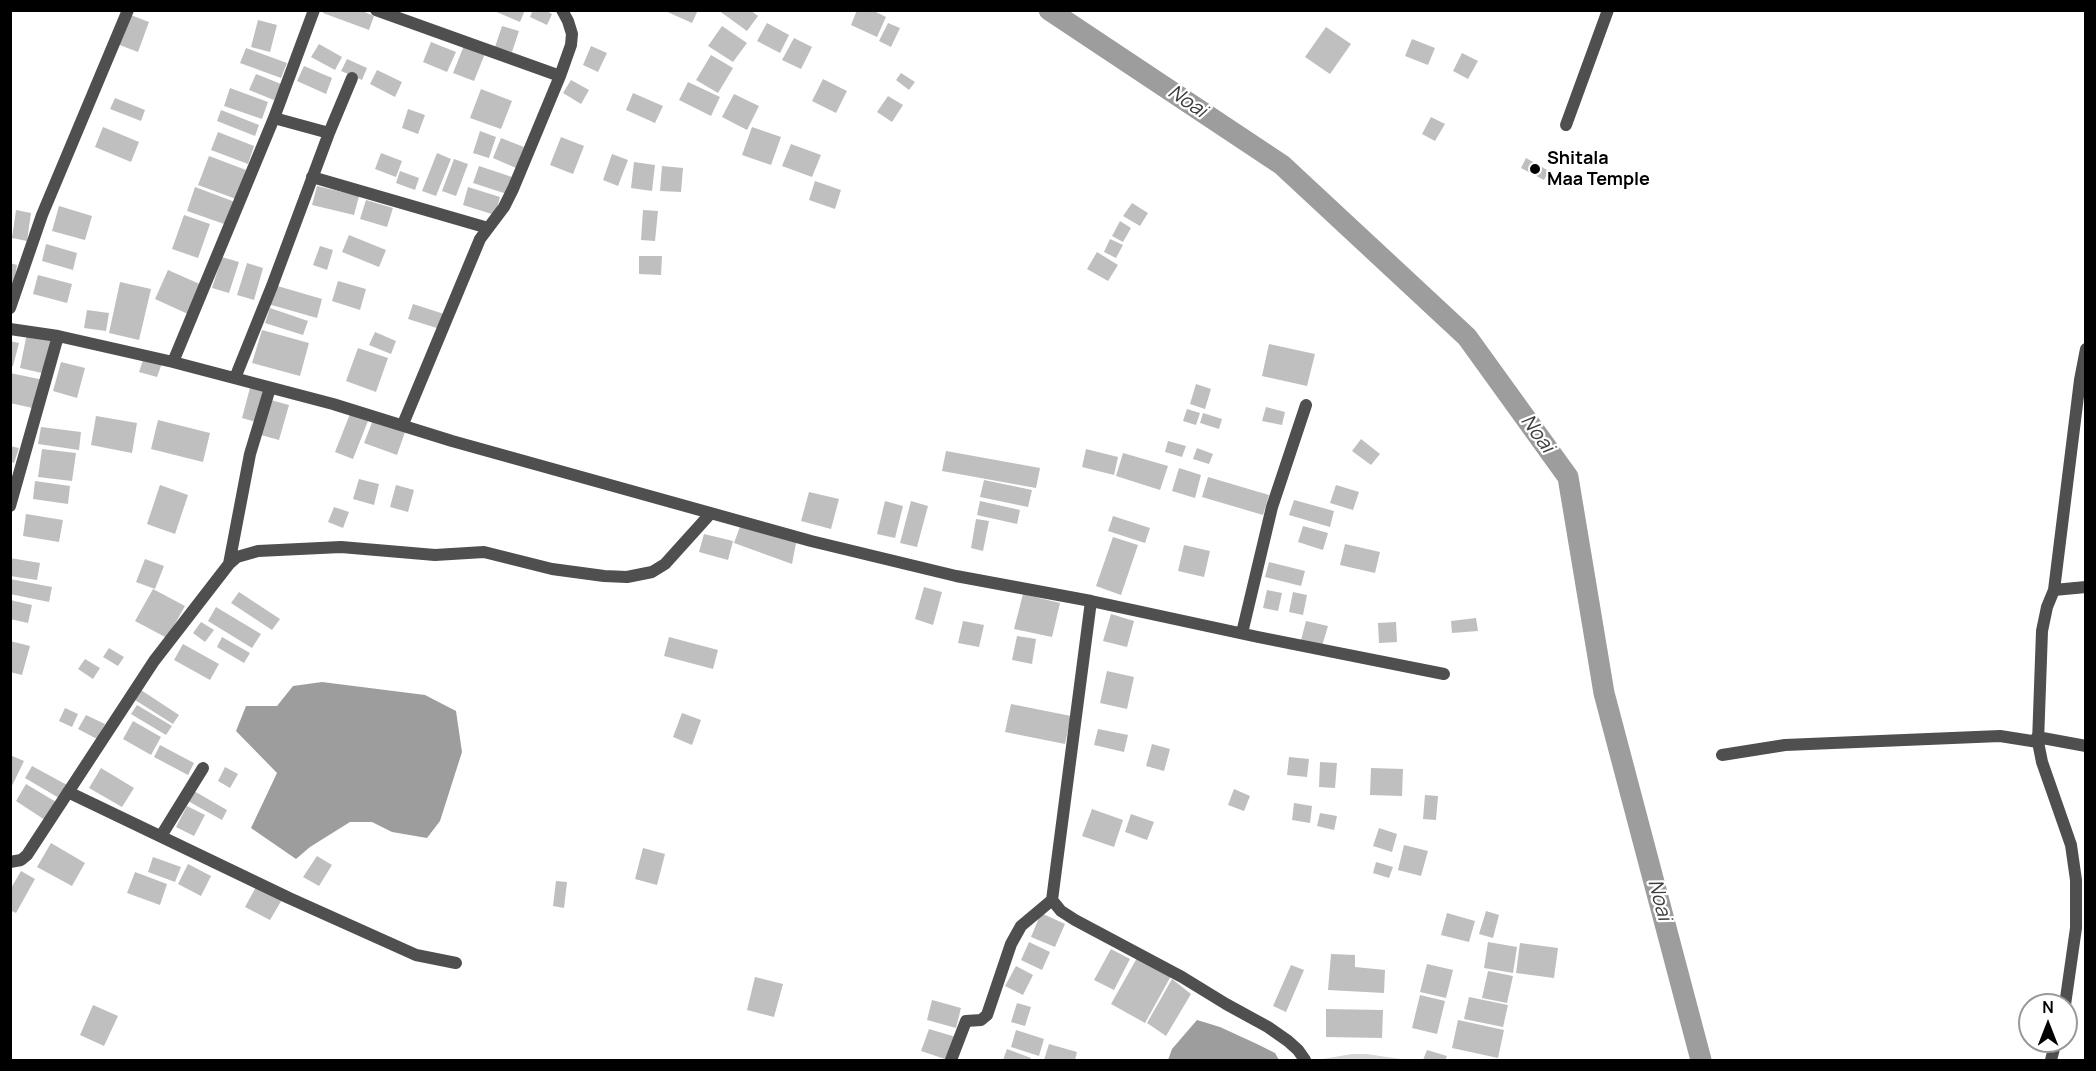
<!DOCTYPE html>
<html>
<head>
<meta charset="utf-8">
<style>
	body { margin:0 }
	#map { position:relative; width:2096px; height:1071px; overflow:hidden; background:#fff; font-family:Manrope,sans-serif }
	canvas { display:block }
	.frame { position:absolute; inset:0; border:12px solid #000; pointer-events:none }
	.north { position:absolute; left:2018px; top:993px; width:60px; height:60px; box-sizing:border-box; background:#fff; border:2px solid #999; border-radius:50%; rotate:0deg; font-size:16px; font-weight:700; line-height:24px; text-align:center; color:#000 }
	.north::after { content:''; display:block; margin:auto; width:21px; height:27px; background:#000; clip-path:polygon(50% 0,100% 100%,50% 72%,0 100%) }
</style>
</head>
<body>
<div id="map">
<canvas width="2096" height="1071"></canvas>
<div class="frame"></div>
<div class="north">N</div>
</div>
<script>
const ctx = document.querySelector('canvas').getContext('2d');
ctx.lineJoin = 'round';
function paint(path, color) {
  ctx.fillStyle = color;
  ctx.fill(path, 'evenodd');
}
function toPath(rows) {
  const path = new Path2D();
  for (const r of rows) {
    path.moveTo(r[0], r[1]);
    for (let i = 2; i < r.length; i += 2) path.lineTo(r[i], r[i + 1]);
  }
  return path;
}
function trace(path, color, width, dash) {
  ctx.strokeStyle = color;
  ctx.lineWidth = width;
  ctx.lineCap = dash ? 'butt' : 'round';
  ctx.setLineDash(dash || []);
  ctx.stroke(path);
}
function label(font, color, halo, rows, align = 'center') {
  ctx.font = font + ' Manrope,sans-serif';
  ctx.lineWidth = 4.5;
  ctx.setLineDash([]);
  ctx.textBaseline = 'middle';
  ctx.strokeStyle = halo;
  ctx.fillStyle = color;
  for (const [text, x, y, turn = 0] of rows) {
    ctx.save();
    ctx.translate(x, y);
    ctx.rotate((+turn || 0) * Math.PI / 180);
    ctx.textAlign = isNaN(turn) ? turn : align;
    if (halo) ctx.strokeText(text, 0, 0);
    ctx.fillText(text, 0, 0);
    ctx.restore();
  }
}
paint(toPath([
	[1352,1054,1366,1054,1408,1060,1317,1060]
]), '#d6d6d6');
paint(toPath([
	[322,682,425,695,456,711,462,752,440,821,427,838,392,832,372,822,350,822,310,847,296,859,251,828,277,773,236,731,246,706,277,706,293,686],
	[1197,1020,1220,1027,1257,1044,1275,1053,1279,1060,1168,1060,1172,1049]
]), '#9d9d9d');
trace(toPath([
	[1049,10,1282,165,1467,337,1568,477,1604,693,1701,1060]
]), '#9d9d9d', 21);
paint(toPath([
	[324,10,360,10,374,16,369,30,323,13],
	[492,10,525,10,520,22],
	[533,10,545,10,552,14,547,25,530,17],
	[663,10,698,10,692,23],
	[718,10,750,10,758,16,747,31],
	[857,10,872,10,886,17,877,37,851,25],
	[128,14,149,22,138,52,117,44],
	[258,20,277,25,270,52,251,47],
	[767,23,789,35,780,53,757,41],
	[888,23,900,28,891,47,879,41],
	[502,26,519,31,512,52,495,47],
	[722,26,747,43,733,62,708,46],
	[1326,27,1351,44,1330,74,1305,57],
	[794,38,812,47,801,69,782,60],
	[1412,39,1435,48,1428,65,1405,56],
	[431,42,456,52,447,72,423,62],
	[465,43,486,51,474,81,453,73],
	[319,44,342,57,335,70,311,57],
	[591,46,607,53,598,72,583,65],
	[246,48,287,63,281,78,240,63],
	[1462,53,1478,61,1468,79,1453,71],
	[711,55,733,68,718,93,696,80],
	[347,59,367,68,362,80,341,71],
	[304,66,332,78,326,94,297,81],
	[377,70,402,82,395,97,370,84],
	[901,73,915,82,909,90,896,80],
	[256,74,281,84,274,100,249,90],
	[823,79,847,91,836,113,812,101],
	[571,80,589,90,581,104,563,93],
	[688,82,720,97,711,116,679,100],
	[230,88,268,102,262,119,224,106],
	[481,89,512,101,501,129,470,118],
	[633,93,663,106,655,123,626,110],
	[734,94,759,106,747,130,722,117],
	[888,96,903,105,892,122,877,112],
	[115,98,145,110,141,121,110,109],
	[408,109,425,115,418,134,402,128],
	[221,110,259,125,255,136,217,121],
	[1431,117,1445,124,1435,141,1422,134],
	[103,127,139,142,131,162,95,147],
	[752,127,781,137,771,165,742,155],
	[480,131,496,137,489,158,473,153],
	[218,132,254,146,248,164,211,150],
	[561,137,584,146,573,174,550,165],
	[501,138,524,147,516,168,493,158],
	[791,144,821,155,812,177,782,166],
	[381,153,402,161,396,177,375,169],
	[437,153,451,159,436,196,422,191],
	[612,154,628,160,618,186,603,180],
	[209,156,246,170,236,199,198,185],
	[1526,158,1549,171,1544,180,1521,168],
	[454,159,468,164,456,196,442,191],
	[634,162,655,165,652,191,631,188],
	[479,166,512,177,507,194,473,183],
	[662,166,683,168,681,192,660,191],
	[400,171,419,178,415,190,396,183],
	[815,181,841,190,835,209,809,200],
	[317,186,359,196,354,215,312,205],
	[195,187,235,202,227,225,187,211],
	[468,187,500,197,495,215,463,205],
	[366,200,393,208,387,227,360,219],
	[1132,203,1148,213,1140,226,1123,216],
	[59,206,92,216,85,240,52,231],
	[16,210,31,213,27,241,12,238],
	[643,210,658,211,655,241,641,240],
	[184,215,210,224,198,258,172,249],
	[1120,221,1131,228,1123,242,1112,236],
	[349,235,386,250,379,267,342,252],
	[1110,239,1123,245,1116,258,1104,252],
	[46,244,77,253,73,270,42,261],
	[320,246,333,250,327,270,313,265],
	[1097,252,1118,265,1108,281,1087,269],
	[639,256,662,256,661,275,639,274],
	[222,257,239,262,229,293,212,288],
	[10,263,17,265,12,295,10,295],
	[247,263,263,268,254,300,237,295],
	[168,270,202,285,188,314,155,299],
	[38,275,72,284,67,303,33,294],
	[338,281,366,289,360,310,332,301],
	[120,282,151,289,139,340,109,333],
	[274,285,322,299,317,318,268,304],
	[413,304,444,314,440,329,408,319],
	[270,308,308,321,303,335,265,323],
	[87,310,109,313,106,331,84,328],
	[262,330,309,343,300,376,252,363],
	[375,332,396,341,391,354,369,345],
	[27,333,53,338,46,374,20,368],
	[10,341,19,343,13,366,10,366],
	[1269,344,1315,354,1307,386,1262,376],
	[358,348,388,358,376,392,346,381],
	[144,357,162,363,157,377,139,372],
	[61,362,85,368,77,398,53,391],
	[10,373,44,380,37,409,10,403],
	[251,384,265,387,256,422,242,418],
	[1196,384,1211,389,1205,409,1190,404],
	[271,400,289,405,279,440,261,435],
	[1266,407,1285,412,1282,425,1262,421],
	[1187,409,1200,413,1196,425,1183,421],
	[1203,413,1222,419,1219,429,1200,423],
	[350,414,368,421,353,459,335,452],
	[96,416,137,423,132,453,91,445],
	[158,420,210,433,203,462,151,449],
	[373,420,405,432,397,455,364,443],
	[41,427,81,432,79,450,38,444],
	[1361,439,1380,454,1371,465,1352,451],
	[1168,441,1186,446,1182,457,1165,452],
	[10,446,19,448,14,463,10,461],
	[1197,448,1213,454,1209,464,1193,459],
	[42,449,76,453,72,481,38,477],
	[1086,449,1118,457,1114,475,1082,467],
	[946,451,1040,468,1036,488,942,471],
	[1123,453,1168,466,1160,490,1116,476],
	[1179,468,1201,475,1195,498,1172,491],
	[1208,477,1269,495,1263,515,1202,497],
	[359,479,379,484,374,505,353,499],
	[984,480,1032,490,1028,507,980,497],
	[35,481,70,486,68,504,33,499],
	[160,485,188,495,175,534,147,524],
	[396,485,414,490,408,512,390,507],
	[1336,485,1359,492,1353,510,1330,503],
	[809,492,839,499,831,529,801,521],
	[1294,500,1334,511,1330,527,1289,515],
	[885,501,903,506,895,538,877,534],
	[911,501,928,506,917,547,900,543],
	[980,501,1020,510,1017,524,977,515],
	[334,507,349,512,343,528,328,522],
	[26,514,63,520,59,542,23,536],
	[1113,516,1150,528,1145,543,1108,531],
	[976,519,989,521,983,551,971,548],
	[741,524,797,538,792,564,734,543],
	[1303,526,1328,533,1323,550,1298,542],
	[704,534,733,541,728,560,699,552],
	[1113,537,1138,545,1121,595,1096,586],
	[1345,544,1380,552,1375,573,1340,565],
	[1184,545,1210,551,1204,577,1178,571],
	[10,558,40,563,37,580,10,576],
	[145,559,164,566,155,589,136,582],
	[1269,562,1305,571,1301,586,1265,577],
	[10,579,52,587,49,602,10,594],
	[924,587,942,592,933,625,915,619],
	[153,589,185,606,167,638,135,621],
	[1267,590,1282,593,1278,611,1263,608],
	[239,592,280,619,272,630,231,603],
	[1293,592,1307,595,1303,615,1289,612],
	[1023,594,1060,603,1052,637,1014,629],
	[10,600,32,605,28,623,10,619],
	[216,607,261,634,252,648,208,621],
	[1111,614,1134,621,1127,647,1103,641],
	[1476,618,1478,631,1452,633,1451,621],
	[963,621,984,625,979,647,958,643],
	[1306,621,1328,626,1322,646,1301,640],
	[201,622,214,630,205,642,193,633],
	[1396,622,1397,642,1379,643,1378,623],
	[1017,636,1036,639,1032,664,1012,660],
	[222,637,250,653,244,663,217,647],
	[669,637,718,650,713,669,664,656],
	[10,641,30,646,22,675,10,672],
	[183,644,219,664,210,680,174,660],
	[109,648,124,657,118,666,103,657],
	[85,659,100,668,93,679,78,669],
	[1107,671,1134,677,1127,709,1100,703],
	[141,690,179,715,173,724,135,700],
	[1011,704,1071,716,1065,744,1005,732],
	[137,705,172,726,166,735,131,714],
	[65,708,78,714,72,727,59,721],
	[682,713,701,720,692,745,673,737],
	[86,715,105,724,97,739,78,729],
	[133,721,161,737,151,755,123,739],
	[1098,729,1128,735,1124,752,1094,745],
	[1152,744,1170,749,1164,771,1146,766],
	[160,745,194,763,188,775,154,757],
	[10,755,24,761,10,790],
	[1289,757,1309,759,1307,777,1287,775],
	[1320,762,1337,763,1335,788,1319,787],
	[32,766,67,785,59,798,25,778],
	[225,767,238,774,230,788,218,781],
	[101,768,134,788,122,807,89,788],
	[1371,768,1403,769,1402,796,1370,795],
	[26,784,56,802,45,820,16,801],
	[1234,789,1250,796,1244,811,1228,805],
	[194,791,227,810,222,820,188,801],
	[1425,795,1438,796,1436,820,1423,819],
	[1294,803,1312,806,1310,823,1292,820],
	[187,806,205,815,194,836,176,827],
	[1092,809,1123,820,1114,847,1082,836],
	[1320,813,1337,816,1334,830,1317,826],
	[1131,814,1154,822,1147,840,1125,832],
	[1379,828,1397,834,1392,852,1373,846],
	[51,843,85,863,72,886,37,867],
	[1404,845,1428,851,1421,876,1398,870],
	[643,848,665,854,657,885,635,879],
	[317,856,332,865,319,886,303,877],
	[153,857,181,867,175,882,148,872],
	[1376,862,1393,867,1389,878,1373,873],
	[188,864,211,876,201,896,178,884],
	[21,871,35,879,16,913,10,910,10,890],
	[135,872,167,884,160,905,127,893],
	[556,881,567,882,564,908,553,906],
	[257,885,283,898,270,920,245,907],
	[1486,911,1499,915,1493,938,1479,934],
	[1041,913,1065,924,1055,947,1031,937],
	[1447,913,1475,921,1469,942,1441,935],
	[1029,942,1050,952,1042,970,1021,960],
	[1488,942,1517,947,1513,973,1484,968],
	[1520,943,1558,948,1554,978,1516,973],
	[1111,949,1130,959,1114,990,1094,980],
	[1331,954,1355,955,1355,967,1385,970,1384,993,1328,990],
	[1137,958,1171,976,1145,1023,1111,1004],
	[1427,964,1453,970,1446,998,1420,992],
	[1291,965,1304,970,1286,1012,1273,1006],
	[1016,966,1033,975,1023,995,1005,986],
	[1488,971,1513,976,1507,1003,1482,998],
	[755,977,783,984,774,1017,747,1010],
	[1172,979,1191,994,1166,1036,1147,1023],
	[1420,995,1445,1001,1437,1034,1412,1028],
	[1469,997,1508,1005,1503,1027,1464,1019],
	[932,1000,961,1008,956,1028,927,1020],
	[1017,1003,1031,1007,1025,1026,1011,1022],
	[93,1005,118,1016,104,1046,80,1035],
	[1326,1009,1383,1010,1382,1038,1326,1037],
	[1458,1020,1504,1030,1498,1058,1452,1048],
	[929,1029,956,1037,948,1060,921,1051],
	[1016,1030,1044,1039,1039,1056,1011,1047],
	[1049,1044,1077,1052,1075,1060,1044,1060],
	[1007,1049,1031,1058,1030,1060,1003,1060],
	[1427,1050,1447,1056,1445,1060,1423,1060]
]), '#bfbfbf');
trace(toPath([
	[376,10,560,76],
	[1566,125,1608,10],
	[329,133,352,78],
	[312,177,488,228],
	[10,308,42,215,128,10],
	[10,329,58,336,173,362,333,404,452,441,811,541,956,576,1091,601,1052,900,1061,911,1075,920,1182,977,1226,1004,1268,1027,1288,1041,1298,1050,1305,1060],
	[173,362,274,118,314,10],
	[235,378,272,286,329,133,274,118],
	[403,424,480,239,504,207,513,189,560,76,571,45,572,34,568,21,562,10],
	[10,506,58,336],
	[229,564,250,454,270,388],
	[2054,590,2080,380,2086,349],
	[1091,601,1258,637,1444,674],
	[1242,633,1272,507,1306,405],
	[2037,737,2086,746],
	[1722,755,1785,745,2000,736,2038,742],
	[68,792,289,898,416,955,456,963],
	[161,836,203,768],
	[10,862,21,860,27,855,154,661,229,564,237,557,258,551,341,547,435,555,484,552,552,569,604,576,627,577,652,572,665,564,711,513],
	[2065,1005,2076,928,2076,880,2071,845,2042,762,2038,742,2042,631,2047,607,2054,590,2086,587],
	[951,1060,966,1021,981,1020,987,1015,1011,944,1021,926,1052,900],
	[2051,1060,2056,1041]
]), '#4f4f4f', 12);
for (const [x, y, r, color] of [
	[1535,169,6,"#000"]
]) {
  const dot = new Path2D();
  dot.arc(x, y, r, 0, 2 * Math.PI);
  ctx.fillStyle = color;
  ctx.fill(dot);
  trace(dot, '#fff', 2);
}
label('bold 18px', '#000', '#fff', [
	["Shitala",1547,159],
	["Maa Temple",1547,180]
], 'left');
label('italic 20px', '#3e3e3e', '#fff', [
	["Noai",1187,102,34],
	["Noai",1537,434,54],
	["Noai",1659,900,75]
]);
</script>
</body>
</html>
